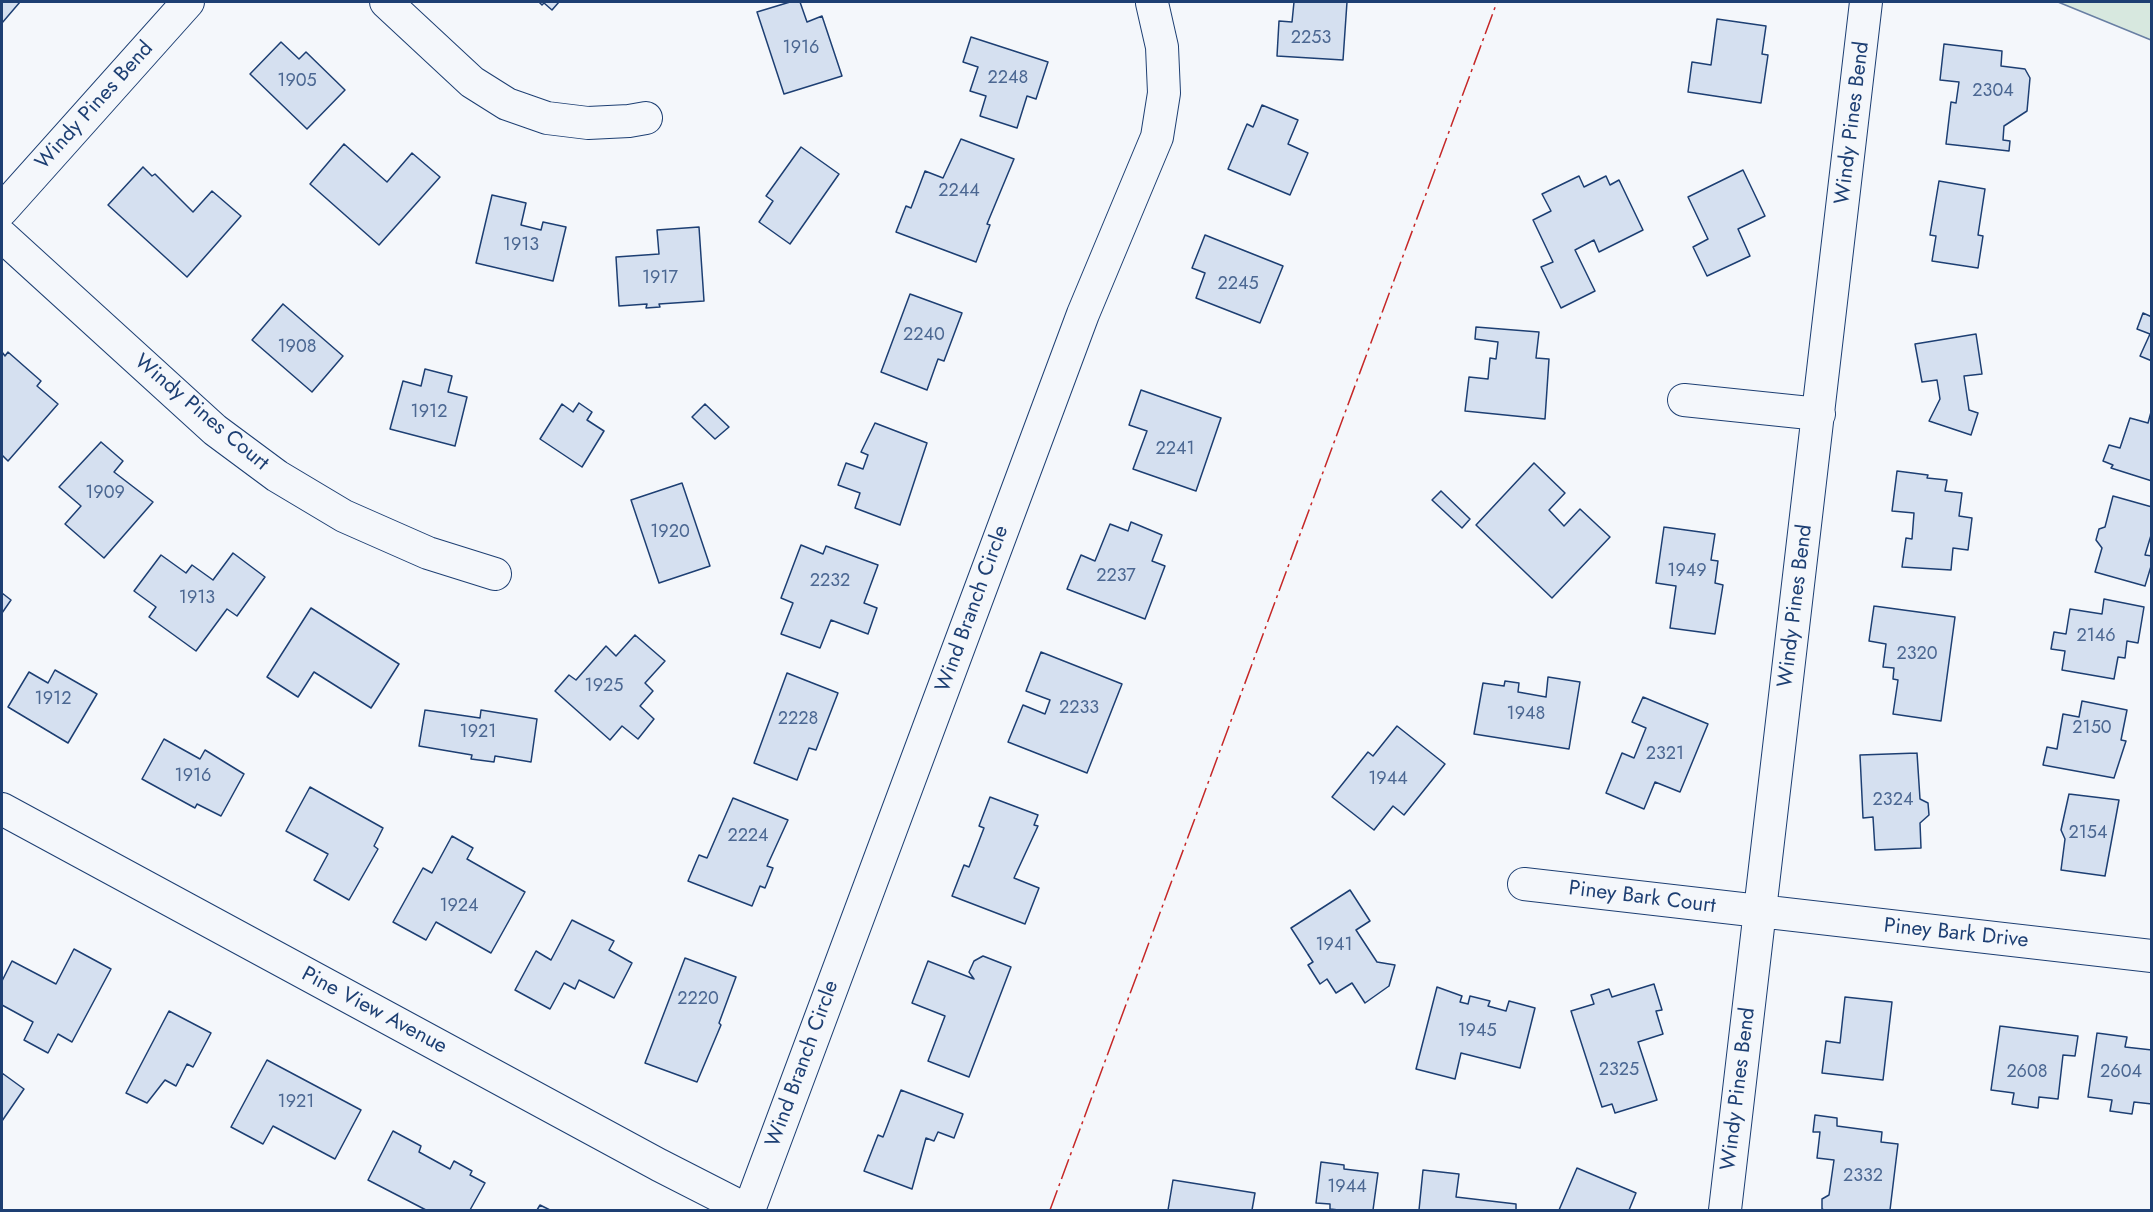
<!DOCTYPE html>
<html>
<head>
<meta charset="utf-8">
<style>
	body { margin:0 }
	#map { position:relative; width:2153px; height:1212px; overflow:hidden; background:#f4f7fb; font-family:Jost,sans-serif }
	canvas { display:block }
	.frame { position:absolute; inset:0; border:3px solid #1d3f73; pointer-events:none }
</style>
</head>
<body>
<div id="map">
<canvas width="2153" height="1212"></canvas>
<div class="frame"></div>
</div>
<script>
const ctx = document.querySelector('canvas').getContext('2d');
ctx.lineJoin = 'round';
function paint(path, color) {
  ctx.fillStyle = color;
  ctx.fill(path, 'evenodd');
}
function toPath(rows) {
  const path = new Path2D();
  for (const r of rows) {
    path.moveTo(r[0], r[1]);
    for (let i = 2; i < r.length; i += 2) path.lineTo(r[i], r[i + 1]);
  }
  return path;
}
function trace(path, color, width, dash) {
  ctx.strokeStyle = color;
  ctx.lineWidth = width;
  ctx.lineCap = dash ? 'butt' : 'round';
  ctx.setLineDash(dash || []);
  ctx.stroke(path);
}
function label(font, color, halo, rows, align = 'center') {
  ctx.font = font + ' Jost,sans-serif';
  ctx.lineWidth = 4.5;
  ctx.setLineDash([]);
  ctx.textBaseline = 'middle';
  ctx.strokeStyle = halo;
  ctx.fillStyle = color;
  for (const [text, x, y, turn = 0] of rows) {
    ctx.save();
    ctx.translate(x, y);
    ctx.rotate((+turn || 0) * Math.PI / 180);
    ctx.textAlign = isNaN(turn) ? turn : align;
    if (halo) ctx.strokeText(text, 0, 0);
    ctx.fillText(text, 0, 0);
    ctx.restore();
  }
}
const green = toPath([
	[2058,2,2151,2,2151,40,2058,2]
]);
paint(green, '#d7e8df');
trace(green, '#687fa3', 1.5);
const building = toPath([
	[2,2,20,2,2,23,2,2],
	[539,2,559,2,552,10,544,3,542,5,539,2],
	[790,2,800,2,807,22,822,16,842,76,784,94,757,12,790,2],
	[1294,2,1347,2,1343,60,1277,56,1279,21,1292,22,1294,2],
	[1717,19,1766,26,1762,54,1768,55,1761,103,1688,92,1692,62,1711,65,1717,19],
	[971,37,1048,62,1036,99,1027,96,1017,128,980,116,986,96,970,91,978,67,963,62,971,37],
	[281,42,299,59,306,52,345,90,307,129,250,74,281,42],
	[1944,44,2002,51,2001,66,2025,69,2030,78,2027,111,2004,126,2003,140,2010,141,2009,151,1946,144,1951,102,1956,103,1959,82,1940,80,1944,44],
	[1262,105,1298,120,1288,144,1308,153,1290,195,1228,169,1247,124,1253,127,1262,105],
	[961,139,1014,159,987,224,990,225,976,262,896,232,906,206,911,208,925,171,943,178,961,139],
	[344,144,387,182,412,153,440,177,379,245,310,184,344,144],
	[801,147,839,174,790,244,759,222,773,201,766,196,801,147],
	[143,167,152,176,155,174,193,212,212,191,241,216,187,277,108,205,143,167],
	[1743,170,1765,216,1738,229,1750,256,1707,276,1693,247,1708,239,1688,197,1743,170],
	[1579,176,1584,187,1606,176,1610,185,1619,180,1643,230,1599,252,1594,240,1575,250,1595,291,1561,308,1541,267,1553,262,1533,220,1551,211,1542,194,1579,176],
	[1939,181,1985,189,1978,235,1983,236,1978,268,1932,261,1936,236,1930,235,1939,181],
	[492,195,526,203,521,225,541,230,543,222,566,227,553,281,476,263,492,195],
	[699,227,704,301,659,304,660,307,646,308,647,304,619,306,616,257,659,254,657,230,699,227],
	[1205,235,1283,266,1260,323,1196,298,1205,273,1192,268,1205,235],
	[910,294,962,313,944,361,938,359,927,390,881,372,910,294],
	[283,304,343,356,312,392,252,340,283,304],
	[2143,313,2152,317,2152,361,2140,356,2150,334,2137,329,2143,313],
	[1476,327,1539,332,1536,358,1549,359,1545,419,1465,411,1469,377,1488,379,1490,358,1496,359,1498,342,1475,339,1476,327],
	[1976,334,1982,374,1964,376,1969,410,1978,413,1971,435,1929,421,1940,399,1937,380,1922,382,1915,344,1976,334],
	[2,352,5,356,8,352,41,381,37,386,58,404,8,461,2,455,2,352],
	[425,369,452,376,448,392,467,397,455,446,390,429,403,381,421,386,425,369],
	[1141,390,1221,418,1196,491,1133,469,1147,431,1129,425,1141,390],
	[579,403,592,412,587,420,604,431,582,467,540,439,562,404,573,412,579,403],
	[705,404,729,427,715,439,692,417,705,404],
	[2151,412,2152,412,2152,481,2111,468,2113,465,2103,461,2109,445,2120,448,2130,418,2148,423,2151,412],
	[875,423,927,443,900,525,855,508,860,493,838,485,846,463,863,469,868,455,861,452,875,423],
	[101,442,123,461,114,472,153,502,104,558,65,524,81,506,59,487,101,442],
	[1534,463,1565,493,1549,510,1564,526,1580,509,1610,537,1552,598,1476,525,1534,463],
	[1897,471,1928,475,1927,478,1947,480,1945,491,1962,493,1959,516,1972,518,1968,550,1953,548,1951,570,1902,567,1906,538,1912,539,1914,513,1892,511,1897,471],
	[682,483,710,566,659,583,631,500,682,483],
	[1441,491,1470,519,1462,528,1432,500,1441,491],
	[2113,496,2152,507,2152,532,2145,555,2152,556,2152,563,2145,586,2095,572,2102,548,2096,540,2099,529,2105,527,2113,496],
	[1131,522,1162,535,1152,561,1165,566,1145,619,1067,589,1081,555,1095,561,1110,524,1128,531,1131,522],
	[1664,527,1715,534,1711,560,1718,561,1715,583,1723,585,1715,634,1670,628,1676,586,1656,583,1664,527],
	[801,545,823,554,826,546,878,565,864,603,877,608,868,634,831,620,820,648,781,634,793,603,781,598,801,545],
	[233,553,265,577,237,616,227,609,196,651,149,617,156,607,134,591,161,555,186,573,192,565,213,580,233,553],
	[2,593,11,600,2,613,2,593],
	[2104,599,2144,607,2138,643,2127,641,2125,658,2118,657,2114,679,2062,670,2065,651,2051,649,2054,632,2066,634,2070,609,2102,614,2104,599],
	[1874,606,1955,617,1941,721,1893,714,1898,680,1893,679,1894,668,1883,667,1886,644,1869,641,1874,606],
	[311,608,399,664,371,708,314,672,298,697,267,677,311,608],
	[635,635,665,661,645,683,653,691,640,706,654,719,638,739,622,726,610,740,555,691,569,675,576,680,606,646,616,656,635,635],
	[1041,652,1122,684,1087,773,1008,742,1023,705,1045,714,1050,700,1026,691,1041,652],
	[55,670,97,694,68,743,8,707,29,672,48,683,55,670],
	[787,673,838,693,816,750,809,748,797,780,754,763,787,673],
	[1548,677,1580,682,1569,749,1474,734,1483,683,1504,686,1505,681,1519,683,1518,692,1546,697,1548,677],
	[1643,697,1708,724,1680,792,1655,782,1644,809,1606,793,1622,753,1634,758,1646,728,1632,722,1643,697],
	[2082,701,2127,710,2121,740,2126,741,2114,778,2043,765,2047,747,2057,749,2063,714,2079,717,2082,701],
	[425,710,480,718,481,710,537,719,531,762,495,756,494,762,471,759,472,755,419,746,425,710],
	[1397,726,1445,764,1404,815,1393,806,1374,830,1332,797,1368,752,1373,756,1397,726],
	[164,739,200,759,205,750,244,774,221,816,197,804,195,808,142,779,164,739],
	[1917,753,1920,799,1928,803,1929,815,1920,823,1921,848,1875,850,1873,817,1863,818,1860,755,1917,753],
	[310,787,383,828,374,846,378,849,349,900,314,880,328,854,286,831,310,787],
	[2069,794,2119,800,2105,876,2061,870,2065,839,2061,830,2069,794],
	[990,797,1038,815,1034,825,1038,826,1014,878,1039,888,1025,924,952,896,964,865,969,867,984,828,979,826,990,797],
	[733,798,788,820,767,866,773,868,765,888,760,886,752,906,688,881,699,855,707,858,733,798],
	[452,836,473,848,467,859,525,892,491,953,436,922,426,940,393,922,423,868,432,873,452,836],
	[1350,890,1370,921,1356,930,1377,962,1395,965,1389,986,1365,1003,1352,983,1336,993,1327,979,1320,984,1308,965,1313,962,1291,928,1350,890],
	[572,920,614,941,609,950,632,963,614,998,579,980,575,989,564,983,550,1009,515,990,536,951,551,960,572,920],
	[74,949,111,969,72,1042,58,1034,48,1053,24,1040,33,1022,2,1005,2,981,12,961,56,984,74,949],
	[983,956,1011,967,969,1077,928,1061,945,1016,912,1003,928,961,974,979,969,972,974,961,983,956],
	[685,958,736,977,719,1023,721,1025,697,1082,645,1063,685,958],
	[1654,984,1662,1010,1656,1011,1663,1034,1638,1042,1657,1100,1615,1113,1612,1104,1602,1107,1571,1011,1594,1004,1591,995,1609,989,1612,997,1654,984],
	[1437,987,1462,996,1460,1002,1468,1004,1470,996,1490,1001,1488,1006,1506,1011,1509,1001,1535,1008,1520,1068,1461,1053,1455,1079,1416,1069,1437,987],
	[1845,997,1892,1002,1883,1080,1822,1073,1826,1041,1840,1043,1845,997],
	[169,1011,211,1033,193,1067,187,1064,176,1086,165,1080,147,1103,126,1093,169,1011],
	[2000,1026,2078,1036,2075,1056,2063,1055,2058,1099,2039,1097,2038,1108,2012,1104,2014,1093,1991,1090,2000,1026],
	[2097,1033,2127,1037,2125,1047,2152,1050,2152,1104,2134,1102,2132,1114,2110,1111,2112,1100,2088,1097,2097,1033],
	[267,1060,361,1110,335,1159,273,1126,263,1144,231,1127,267,1060],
	[2,1073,24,1089,2,1121,2,1073],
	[901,1090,963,1114,954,1138,938,1132,934,1141,926,1138,912,1189,864,1171,878,1135,883,1137,901,1090],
	[1815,1115,1837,1118,1837,1126,1882,1132,1881,1142,1898,1144,1890,1210,1824,1210,1822,1209,1822,1199,1829,1195,1834,1160,1817,1158,1820,1132,1813,1132,1815,1115],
	[393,1131,421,1146,419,1152,450,1169,454,1161,472,1171,470,1175,485,1183,470,1210,426,1210,368,1180,393,1131],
	[1321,1162,1344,1165,1344,1169,1378,1173,1373,1210,1339,1210,1330,1209,1330,1204,1316,1203,1321,1162],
	[1577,1168,1636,1193,1629,1210,1559,1210,1577,1168],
	[1423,1170,1459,1174,1456,1197,1516,1204,1516,1210,1419,1210,1423,1170],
	[1173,1180,1255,1193,1252,1210,1168,1210,1173,1180],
	[540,1205,550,1210,537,1210,540,1205]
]);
paint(building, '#d5e0f0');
trace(building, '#1d3f73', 1.5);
const minor = toPath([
	[386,2,472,82,507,104,547,118,588,123,629,121,646,118],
	[2,210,188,2],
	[2,236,215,430,277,476,344,516,428,553,495,574],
	[1684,400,1819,414],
	[2,809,659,1165,747,1210],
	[1524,884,2152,956],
	[749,1210,1083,314,1157,137,1164,93,1162,47,1152,3],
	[1725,1210,1866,2]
]);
trace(minor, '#1d3f73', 34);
trace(minor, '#f4f7fb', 32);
trace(toPath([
	[1050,1210,1497,2]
]), '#c62828', 1.5, [21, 4.5, 3, 4.5]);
label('18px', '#4b6792', null, [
	["2253",1311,39],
	["1916",801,49],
	["2248",1008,79],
	["1905",297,82],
	["2304",1993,92],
	["2244",959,192],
	["1913",521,246],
	["1917",660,279],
	["2245",1238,285],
	["2240",924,336],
	["1908",297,348],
	["1912",429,413],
	["2241",1175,450],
	["1909",105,494],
	["1920",670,533],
	["1949",1687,572],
	["2237",1116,577],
	["2232",830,582],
	["1913",197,599],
	["2146",2096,637],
	["2320",1917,655],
	["1925",604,687],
	["1912",53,700],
	["2233",1079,709],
	["1948",1526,715],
	["2228",798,720],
	["2150",2092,729],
	["1921",478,733],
	["2321",1665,755],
	["1916",193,777],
	["1944",1388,780],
	["2324",1893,801],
	["2154",2088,834],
	["2224",748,837],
	["1924",459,907],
	["1941",1334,946],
	["2220",698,1000],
	["1945",1477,1032],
	["2325",1619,1071],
	["2608",2027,1073],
	["2604",2121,1073],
	["1921",296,1103],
	["2332",1863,1177],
	["1944",1347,1188]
]);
label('21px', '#1d3f73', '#f4f7fb', [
	["Windy Pines Bend",95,106,-48],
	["Windy Pines Bend",1853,123,-83],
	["Windy Pines Court",201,413,40],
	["Windy Pines Bend",1796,606,-83],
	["Wind Branch Circle",973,609,-70],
	["Piney Bark Court",1642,898,7],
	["Piney Bark Drive",1956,934,6],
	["Pine View Avenue",374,1011,28],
	["Wind Branch Circle",803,1064,-70],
	["Windy Pines Bend",1739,1089,-83]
]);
</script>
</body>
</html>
